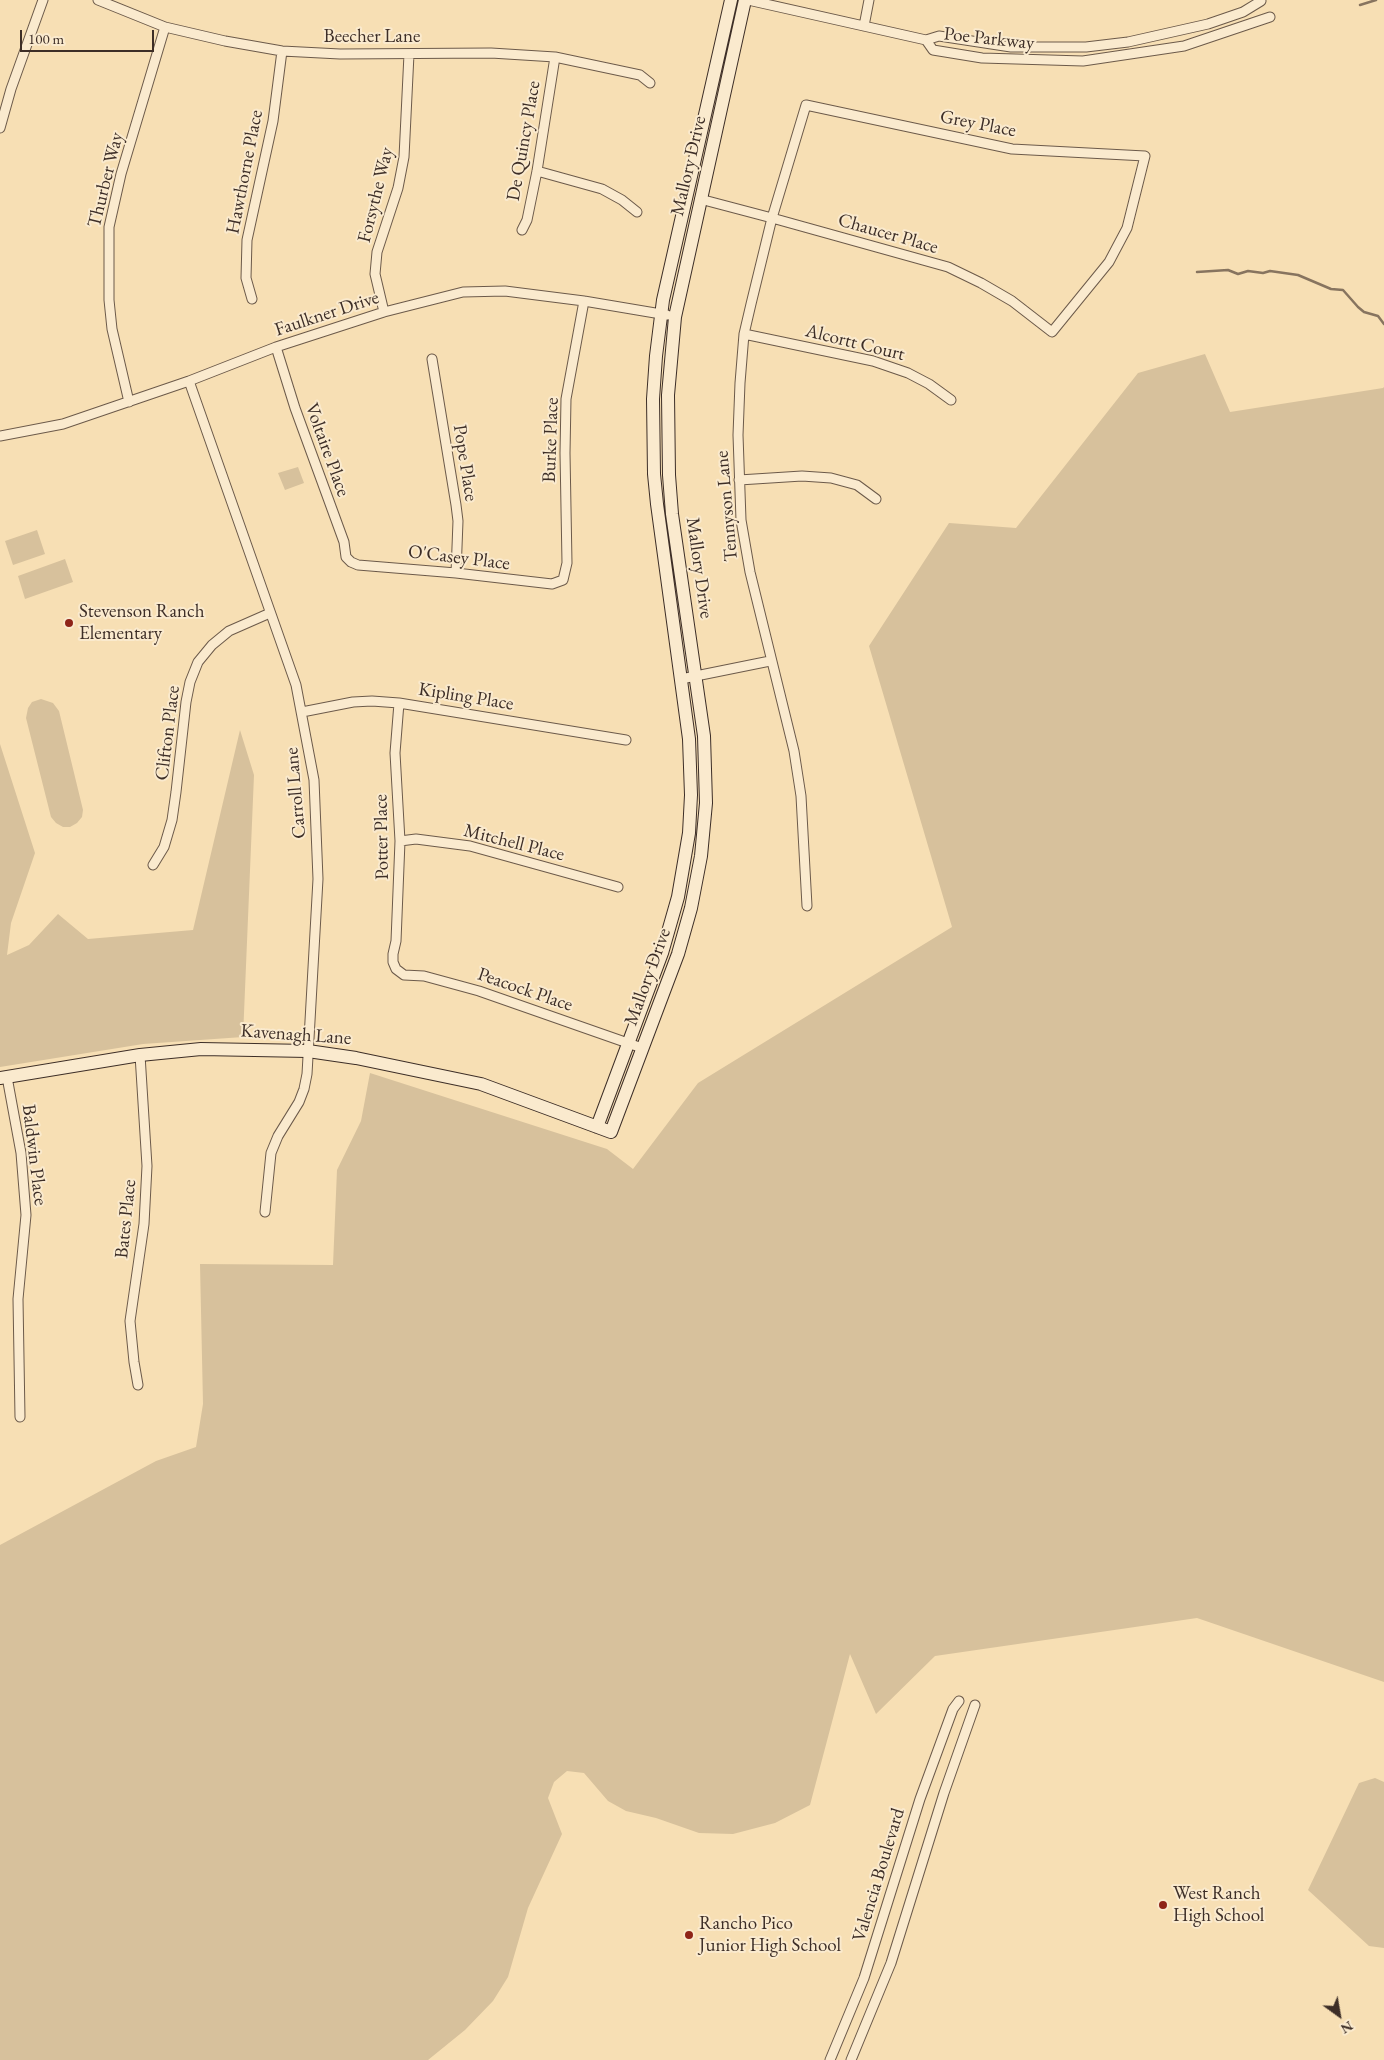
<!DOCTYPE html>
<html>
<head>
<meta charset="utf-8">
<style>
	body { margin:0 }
	#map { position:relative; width:1384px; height:2060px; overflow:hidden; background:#f7dfb4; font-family:"EB Garamond",serif }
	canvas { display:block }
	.north { position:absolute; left:1314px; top:1990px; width:50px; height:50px; -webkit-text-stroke:4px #faeace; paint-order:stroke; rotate:148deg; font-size:14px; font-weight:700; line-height:20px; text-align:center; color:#3d2e27 }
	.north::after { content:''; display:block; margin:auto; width:18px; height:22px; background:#3d2e27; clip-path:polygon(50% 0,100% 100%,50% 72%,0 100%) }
	.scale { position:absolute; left:20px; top:30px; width:134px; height:22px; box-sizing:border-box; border:2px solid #3d2e27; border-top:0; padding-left:6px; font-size:15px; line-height:18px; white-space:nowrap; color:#3d2e27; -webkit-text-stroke:4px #faeace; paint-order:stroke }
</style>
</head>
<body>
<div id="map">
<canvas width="1384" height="2060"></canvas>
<div class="north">N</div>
<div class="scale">100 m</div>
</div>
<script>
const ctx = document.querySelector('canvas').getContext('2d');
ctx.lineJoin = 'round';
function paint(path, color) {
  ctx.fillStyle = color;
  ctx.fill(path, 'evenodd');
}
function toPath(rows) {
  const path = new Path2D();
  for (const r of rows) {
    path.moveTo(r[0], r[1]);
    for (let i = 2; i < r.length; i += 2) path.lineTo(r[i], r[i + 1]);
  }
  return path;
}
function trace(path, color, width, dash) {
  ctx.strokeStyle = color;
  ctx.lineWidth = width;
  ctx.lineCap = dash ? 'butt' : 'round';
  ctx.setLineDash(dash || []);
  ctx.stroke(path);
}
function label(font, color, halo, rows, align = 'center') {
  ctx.font = font + ' "EB Garamond",serif';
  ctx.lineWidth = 4;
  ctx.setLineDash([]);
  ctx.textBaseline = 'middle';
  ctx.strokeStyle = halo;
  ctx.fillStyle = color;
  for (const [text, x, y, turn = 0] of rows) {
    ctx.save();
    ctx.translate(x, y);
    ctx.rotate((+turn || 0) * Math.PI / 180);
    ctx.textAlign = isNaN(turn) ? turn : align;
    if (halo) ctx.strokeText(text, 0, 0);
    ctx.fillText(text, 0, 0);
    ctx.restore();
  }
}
paint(toPath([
	[1205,354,1230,412,1383,388,1384,387,1384,1682,1197,1618,935,1656,876,1714,850,1654,810,1805,775,1823,733,1834,699,1833,656,1818,626,1811,608,1801,584,1773,567,1771,554,1782,548,1798,562,1834,528,1908,508,1977,493,2001,465,2030,428,2060,0,2060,0,1545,156,1461,196,1447,203,1404,200,1264,333,1265,337,1170,361,1121,370,1073,607,1149,633,1169,698,1083,952,927,869,646,949,523,1016,528,1138,373],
	[298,467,304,483,285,490,278,473],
	[37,530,45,554,13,565,5,541],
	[65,559,73,582,25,599,18,576],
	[41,699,53,703,59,711,83,810,82,817,77,823,70,827,63,827,56,823,51,817,26,718,28,708,32,702],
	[240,730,254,775,243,1037,143,1044,0,1067,0,744,35,853,11,923,7,955,29,945,58,914,88,939,193,930],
	[1375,1778,1384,1782,1384,1948,1369,1946,1308,1890,1359,1783]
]), '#d7c19c');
trace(toPath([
	[1360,5,1376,0],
	[1197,272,1228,270,1238,274,1248,271,1263,273,1270,271,1298,275,1331,289,1343,290,1358,307,1364,312,1378,316,1384,324]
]), '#87745f', 2.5);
const minor = toPath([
	[98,0,165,27,225,41,282,51,340,54,491,53,555,57,640,75,650,83],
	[748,0,926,40],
	[864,26,869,0],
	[926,40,933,50,982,58,1083,61,1184,46,1270,17],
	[926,40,939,36,1011,47,1086,47,1128,42,1208,24,1243,12,1261,1],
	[0,128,11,89,43,0],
	[537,171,602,189,622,200,637,212],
	[700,199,772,218,948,267,981,283,1012,301,1052,332,1109,262,1127,228,1145,156,1012,149,806,105,772,218,751,304,744,334,740,383,738,435,741,520,750,572,794,751,801,796,807,906],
	[522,230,527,220,537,171,555,57],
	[252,299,246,278,247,240,273,121,282,51],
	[384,312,375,274,377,252,398,188,404,157,409,54],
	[744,334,873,361,908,373,929,384,951,400],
	[276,347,295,408,344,542,346,557,351,562,358,565,456,573,552,584,563,580,567,563,565,453,566,399,584,301],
	[432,359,456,505,458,521,456,573],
	[189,381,296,685,314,780,318,879,307,1074,304,1089,299,1102,278,1136,271,1153,265,1212],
	[129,402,112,329,109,300,109,227,121,174,165,27],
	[0,436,63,424,189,381,276,347,384,312,463,292,505,291,584,301,667,315],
	[739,480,802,476,831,478,857,485,876,499],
	[681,679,770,661],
	[399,703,395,753,400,841,396,941,393,954,393,962,396,969,404,975,424,976,479,991,642,1048],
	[302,712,353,702,372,701,399,703,626,740],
	[400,841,416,839,470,846,618,887],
	[153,865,164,847,172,820,176,792,186,702,190,682,198,662,212,645,229,631,270,613],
	[7,1077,21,1153,26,1215,18,1299,20,1417],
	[138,1385,134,1362,130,1321,144,1224,147,1166,140,1055],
	[830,2060,864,1978,920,1799,953,1709,959,1701],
	[851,2060,891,1963,944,1793,975,1705]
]);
const secondary = toPath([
	[0,1078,140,1055,201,1049,308,1051,356,1058,481,1084,611,1132,678,954,691,908,701,856,706,803,704,736,672,514,669,475,668,395,675,317,745,0],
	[597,1127,662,953,678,897,689,833,691,795,689,739,657,504,654,474,653,399,656,356,663,300,731,0]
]);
trace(minor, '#6c5a4a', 11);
trace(secondary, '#3d2e27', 14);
trace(minor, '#faeace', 9);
trace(secondary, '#faeace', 12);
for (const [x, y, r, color] of [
	[69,623,5,"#8f2418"],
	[1163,1905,5,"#8f2418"],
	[689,1935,5,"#8f2418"]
]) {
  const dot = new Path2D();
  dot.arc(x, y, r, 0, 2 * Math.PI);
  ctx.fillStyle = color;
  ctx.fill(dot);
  trace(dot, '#faeace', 2);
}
label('19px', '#3d2e27', '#faeace', [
	["Beecher Lane",372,37],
	["Poe Parkway",989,39,6],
	["Grey Place",978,124,11],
	["De Quincy Place",524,141,-80],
	["Mallory Drive",689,166,-77],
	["Hawthorne Place",245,172,-79],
	["Thurber Way",106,180,-76],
	["Forsythe Way",376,195,-76],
	["Chaucer Place",888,234,16],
	["Faulkner Drive",327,314,-18],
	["Alcortt Court",855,343,14],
	["Burke Place",551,440,-88],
	["Voltaire Place",327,450,70],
	["Pope Place",465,463,81],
	["Tennyson Lane",727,506,-95],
	["O'Casey Place",459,558,7],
	["Mallory Drive",699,568,82],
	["Kipling Place",466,697,9],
	["Clifton Place",168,733,-83],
	["Carroll Lane",296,793,-95],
	["Potter Place",382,837,-91],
	["Mitchell Place",514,843,14],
	["Mallory Drive",648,977,-70],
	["Peacock Place",525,990,19],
	["Kavenagh Lane",296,1035,4],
	["Baldwin Place",34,1155,83],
	["Bates Place",126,1219,-84],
	["Valencia Boulevard",879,1875,-73]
]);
label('19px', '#3d2e27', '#faeace', [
	["Stevenson Ranch",79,612],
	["Elementary",79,634],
	["West Ranch",1173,1894],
	["High School",1173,1916],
	["Rancho Pico",699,1924],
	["Junior High School",699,1946]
], 'left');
</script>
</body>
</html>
